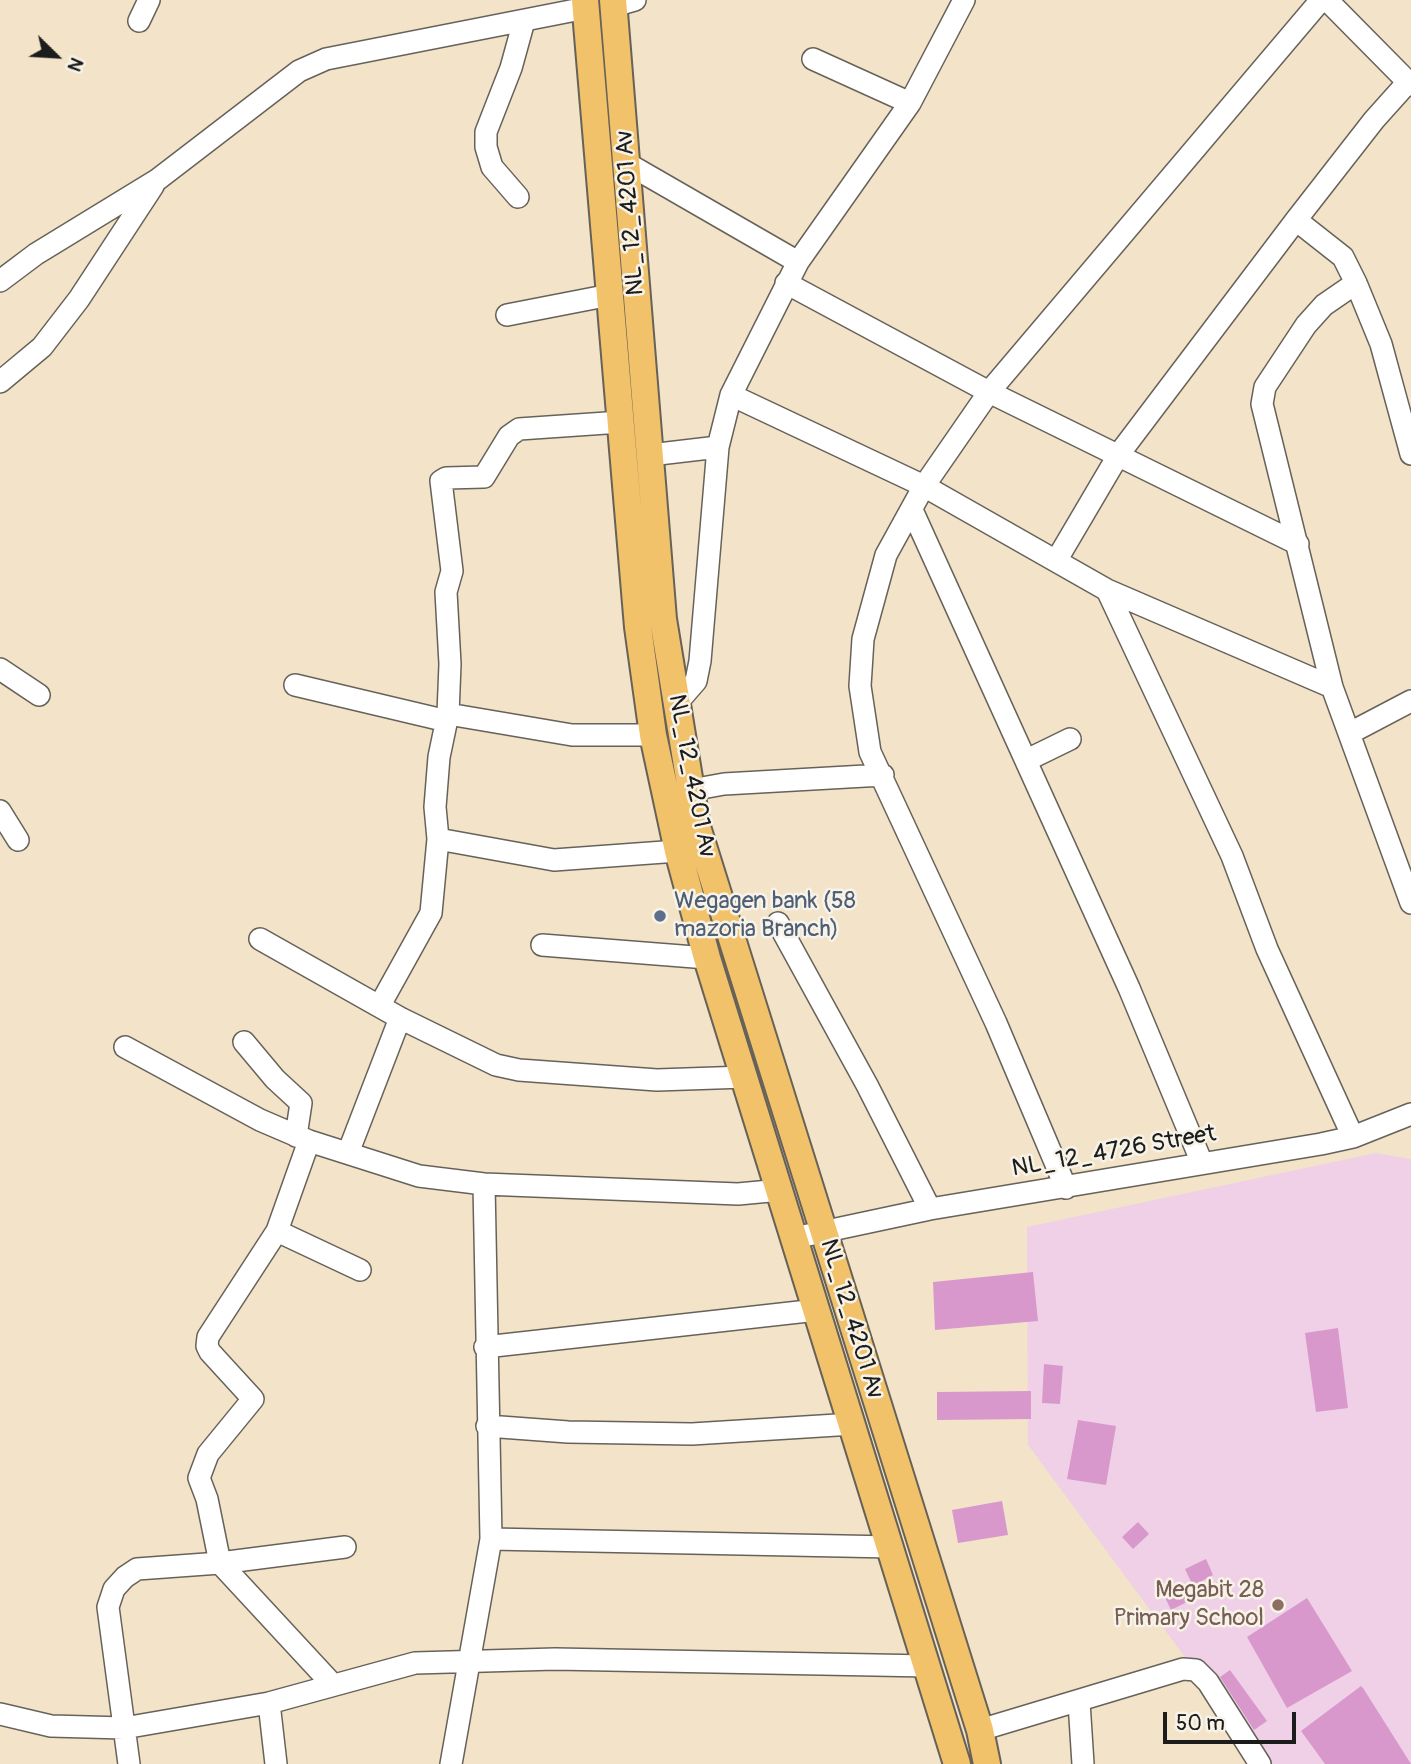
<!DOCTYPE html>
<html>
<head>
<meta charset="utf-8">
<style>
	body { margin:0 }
	#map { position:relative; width:1411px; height:1764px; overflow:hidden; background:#f2e3c9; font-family:Pangolin,sans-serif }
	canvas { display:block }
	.north { position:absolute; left:21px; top:21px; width:70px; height:70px; -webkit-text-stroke:5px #f7f3e8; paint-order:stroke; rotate:114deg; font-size:19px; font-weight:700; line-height:28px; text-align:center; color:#1c1c1c }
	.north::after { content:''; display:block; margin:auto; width:24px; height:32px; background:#1c1c1c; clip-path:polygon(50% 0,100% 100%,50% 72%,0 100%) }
	.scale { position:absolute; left:1163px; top:1712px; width:133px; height:32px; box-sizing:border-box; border:4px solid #1c1c1c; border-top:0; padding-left:9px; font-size:21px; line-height:24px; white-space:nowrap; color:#1c1c1c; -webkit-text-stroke:5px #f7f3e8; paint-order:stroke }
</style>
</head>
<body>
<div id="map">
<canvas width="1411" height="1764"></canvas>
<div class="north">N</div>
<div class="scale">50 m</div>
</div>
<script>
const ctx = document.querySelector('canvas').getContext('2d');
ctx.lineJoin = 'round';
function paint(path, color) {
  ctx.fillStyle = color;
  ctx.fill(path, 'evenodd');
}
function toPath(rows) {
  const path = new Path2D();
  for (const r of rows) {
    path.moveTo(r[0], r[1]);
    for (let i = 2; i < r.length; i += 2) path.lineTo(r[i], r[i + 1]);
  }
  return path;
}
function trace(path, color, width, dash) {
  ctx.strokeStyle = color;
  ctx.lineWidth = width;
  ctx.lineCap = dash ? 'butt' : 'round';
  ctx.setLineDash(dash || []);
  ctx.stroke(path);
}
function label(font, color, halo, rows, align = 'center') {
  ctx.font = font + ' Pangolin,sans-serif';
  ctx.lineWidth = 5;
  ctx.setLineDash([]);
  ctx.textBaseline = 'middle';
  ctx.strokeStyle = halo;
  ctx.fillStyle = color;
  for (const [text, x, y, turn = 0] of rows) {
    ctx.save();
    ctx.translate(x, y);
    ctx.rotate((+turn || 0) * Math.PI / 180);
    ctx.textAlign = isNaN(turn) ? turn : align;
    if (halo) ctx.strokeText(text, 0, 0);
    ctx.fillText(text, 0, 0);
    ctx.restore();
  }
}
paint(toPath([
	[1376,1153,1411,1159,1411,1764,1264,1764,1028,1445,1027,1227]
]), '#efd0e7');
paint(toPath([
	[1033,1272,1038,1321,935,1330,933,1282],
	[1338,1328,1348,1408,1316,1412,1305,1333],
	[1044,1364,1063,1366,1060,1404,1042,1403],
	[1031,1391,1031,1419,937,1420,937,1392],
	[1078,1420,1116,1426,1106,1485,1067,1479],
	[1002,1501,1008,1535,958,1543,952,1510],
	[1138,1522,1149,1534,1133,1549,1122,1537],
	[1206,1559,1213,1575,1193,1586,1185,1569],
	[1183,1583,1191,1600,1171,1610,1163,1593],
	[1307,1598,1352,1671,1287,1708,1247,1637],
	[1230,1670,1267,1721,1254,1730,1220,1677],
	[1361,1686,1363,1688,1411,1764,1325,1764,1301,1731]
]), '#d998cc');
const minor = toPath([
	[1327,0,1411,85],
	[614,6,635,0],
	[139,21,149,0],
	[813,59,910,103],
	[628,164,798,262],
	[518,197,492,167,486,147,486,132,511,68,524,21],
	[1296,220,1343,257,1356,283,1381,344,1411,454],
	[0,281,36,254,157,180,299,71,326,59,586,8],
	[786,283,989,392,1298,544],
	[1356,283,1324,305,1306,325,1265,387,1262,404,1332,687,1411,903],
	[507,315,610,295],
	[0,382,42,347,79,299,153,186],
	[731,395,924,486,1107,590,1332,687],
	[650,455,718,447],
	[912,510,1129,988,1202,1163],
	[1056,561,1119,454,1296,220,1374,120,1408,82],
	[1107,590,1232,856,1267,949,1353,1137],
	[0,669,39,695],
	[295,685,447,721],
	[676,704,696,681,700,661,718,447,731,395,798,262,910,103,964,0],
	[448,714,572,735,653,735],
	[1350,733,1411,701],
	[1027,760,1070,739],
	[691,790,724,784,883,775],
	[0,811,18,840],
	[438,839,435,807,439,757,448,714,450,664,446,592,452,571,441,481,446,478,484,477,509,436,519,429,621,422],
	[778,923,867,1085,930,1209],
	[260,939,400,1018,496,1065,519,1070,657,1080,745,1077],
	[542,945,707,958],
	[380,1005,431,913,438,839,554,860,678,851],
	[244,1042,275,1079,301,1103,296,1136],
	[125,1047,260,1120,309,1141,419,1176,484,1184,738,1194,781,1190],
	[309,1141,277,1231,208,1337,207,1346,210,1352,253,1399,208,1454,199,1478,207,1499,220,1563,333,1685],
	[348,1153,400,1018],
	[1066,1188,996,1023,870,752,860,686,863,639,886,555,924,486,989,392,1321,0],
	[277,1231,360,1270],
	[794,1238,930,1209,1321,1144,1353,1137,1411,1114],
	[485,1347,817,1310],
	[487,1426,568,1432,692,1434,853,1424],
	[491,1539,892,1547],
	[1079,1702,1083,1764],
	[269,1703,276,1764],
	[0,1714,51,1726,124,1728,269,1703,415,1663,555,1659,928,1666],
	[980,1730,1183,1669,1196,1670,1208,1682,1260,1764],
	[129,1764,108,1607,114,1589,125,1577,137,1569,220,1563,345,1547],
	[451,1764,491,1539,484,1184]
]);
const major = toPath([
	[585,0,638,627,653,735,678,851,707,958,957,1764],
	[613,0,663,619,697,827,980,1730,987,1764]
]);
trace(minor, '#676259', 24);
trace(major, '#676259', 30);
trace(minor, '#fff', 21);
trace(major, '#f2c26a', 26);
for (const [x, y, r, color] of [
	[660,916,7,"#5c6f8a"],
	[1278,1605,7,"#8d6e63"]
]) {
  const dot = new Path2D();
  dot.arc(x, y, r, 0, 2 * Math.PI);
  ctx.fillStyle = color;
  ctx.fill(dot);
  trace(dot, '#f7f3e8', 2.5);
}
label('24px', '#1c1c1c', '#f7f3e8', [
	["NL_12_4201 Av",631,213,-94],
	["NL_12_4201 Av",691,776,79],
	["NL_12_4726 Street",1114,1152,-10],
	["NL_12_4201 Av",851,1319,73]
]);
label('24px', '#4e5e75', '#f7f3e8', [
	["Wegagen bank (58",674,902],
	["mazoria Branch)",674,930]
], 'left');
label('24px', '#785e54', '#f7f3e8', [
	["Megabit 28",1264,1591],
	["Primary School",1264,1619]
], 'right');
</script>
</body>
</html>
